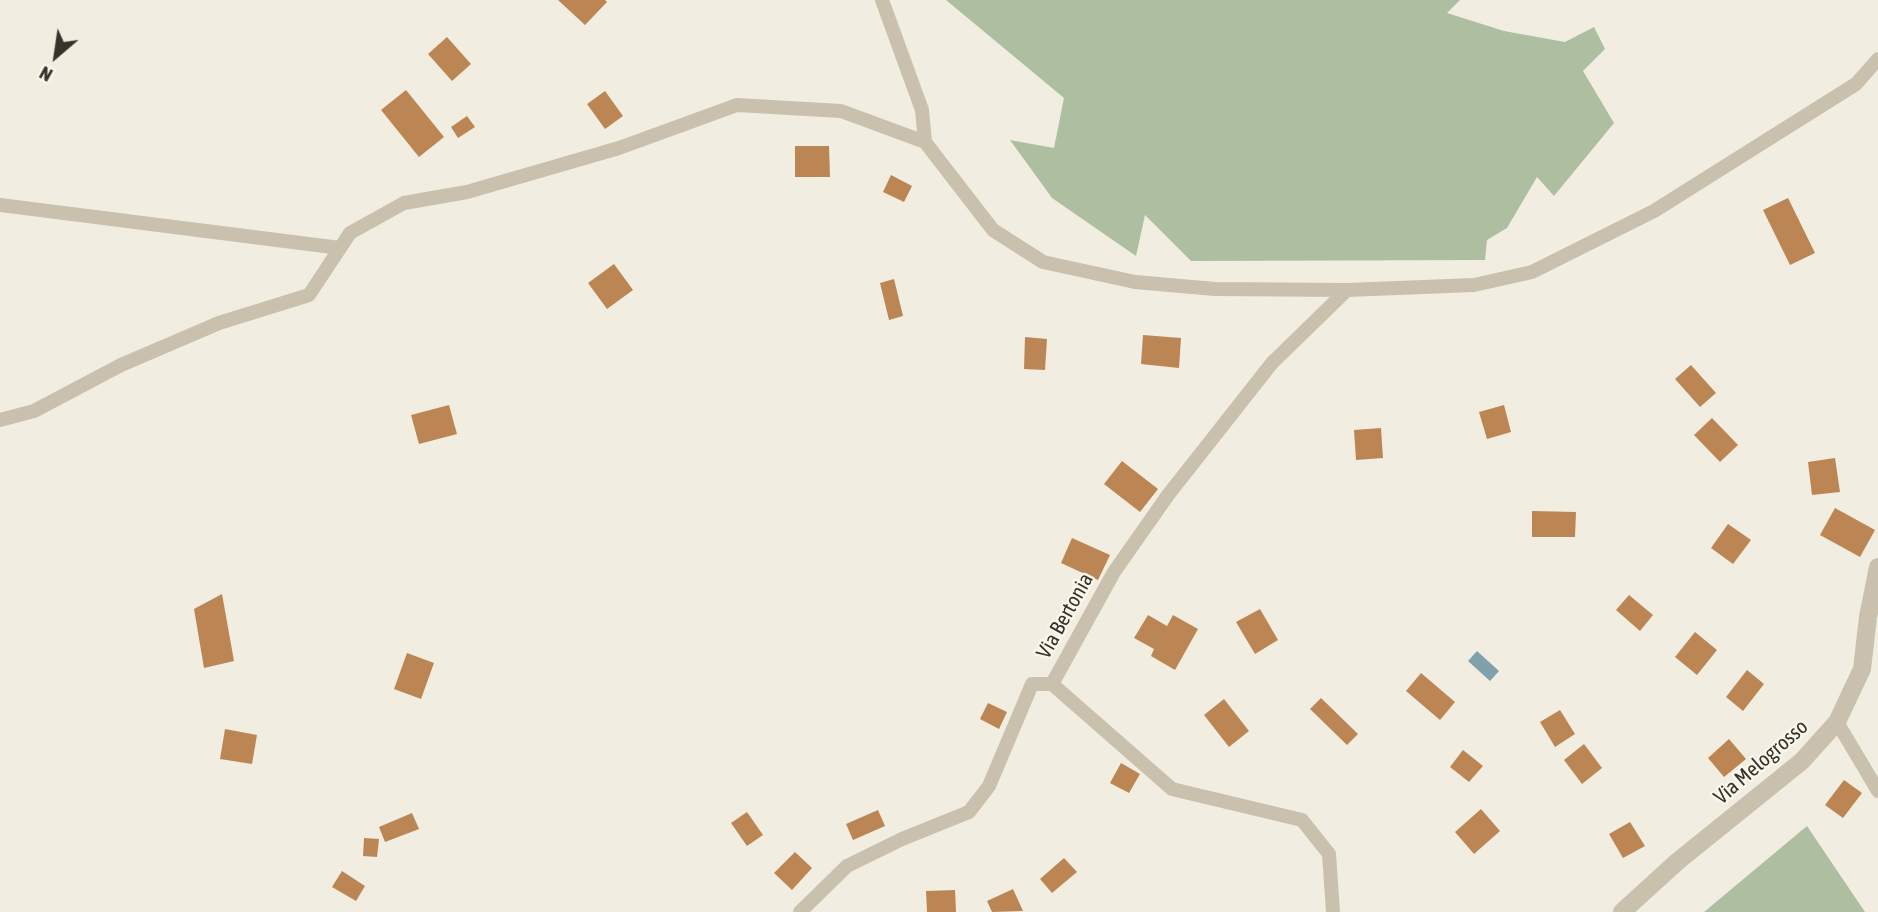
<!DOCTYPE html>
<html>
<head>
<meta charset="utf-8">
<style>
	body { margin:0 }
	#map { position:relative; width:1878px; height:912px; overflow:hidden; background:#f1ede0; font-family:"Asap Condensed",sans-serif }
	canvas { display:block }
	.north { position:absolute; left:21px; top:21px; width:70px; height:70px; -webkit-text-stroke:5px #f9f6ec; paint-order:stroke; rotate:209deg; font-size:19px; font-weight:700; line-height:28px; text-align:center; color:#37322b }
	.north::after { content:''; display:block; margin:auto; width:24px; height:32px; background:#37322b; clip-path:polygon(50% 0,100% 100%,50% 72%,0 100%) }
</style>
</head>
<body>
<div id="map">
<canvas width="1878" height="912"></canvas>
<div class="north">N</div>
</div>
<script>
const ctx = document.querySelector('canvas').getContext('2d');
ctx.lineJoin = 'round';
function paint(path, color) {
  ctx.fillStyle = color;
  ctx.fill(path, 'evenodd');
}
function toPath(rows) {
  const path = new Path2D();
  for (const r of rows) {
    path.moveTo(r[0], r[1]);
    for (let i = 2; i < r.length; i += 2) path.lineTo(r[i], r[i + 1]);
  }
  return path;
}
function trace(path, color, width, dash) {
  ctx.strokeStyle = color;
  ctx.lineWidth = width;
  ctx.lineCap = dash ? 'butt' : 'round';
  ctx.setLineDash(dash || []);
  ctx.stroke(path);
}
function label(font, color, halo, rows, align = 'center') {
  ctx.font = font + ' "Asap Condensed",sans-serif';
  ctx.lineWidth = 5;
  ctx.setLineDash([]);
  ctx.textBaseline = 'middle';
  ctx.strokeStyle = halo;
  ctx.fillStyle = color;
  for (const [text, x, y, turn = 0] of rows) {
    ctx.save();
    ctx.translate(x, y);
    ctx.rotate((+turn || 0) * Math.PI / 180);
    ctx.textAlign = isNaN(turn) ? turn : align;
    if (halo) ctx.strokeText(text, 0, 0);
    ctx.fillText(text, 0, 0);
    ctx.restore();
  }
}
paint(toPath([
	[946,0,1460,0,1447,13,1504,31,1565,42,1594,27,1605,49,1583,71,1614,123,1554,196,1537,177,1507,228,1487,240,1485,260,1191,261,1145,215,1136,256,1052,198,1010,140,1054,148,1064,98],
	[1807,826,1865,912,1704,912]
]), '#aebfa1');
paint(toPath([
	[1477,651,1499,671,1490,681,1468,661]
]), '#81a0ac');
paint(toPath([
	[558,0,605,0,607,2,585,25],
	[447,37,471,64,452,81,428,54],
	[406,90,444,137,419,157,381,110],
	[605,91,623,116,605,129,587,104],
	[467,116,475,127,458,138,451,127],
	[795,146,829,146,830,177,795,177],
	[891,175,912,186,904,202,883,192],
	[1788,198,1815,253,1790,265,1763,210],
	[614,264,633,290,607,309,588,283],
	[894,279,903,316,889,320,880,283],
	[1143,335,1181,338,1179,368,1141,364],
	[1025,337,1047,339,1045,370,1024,369],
	[1691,365,1716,393,1700,407,1675,379],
	[449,405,457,434,419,444,411,415],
	[1504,405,1511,432,1487,439,1479,412],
	[1712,418,1738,445,1720,462,1694,435],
	[1381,428,1383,458,1356,460,1354,430],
	[1835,458,1840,492,1812,495,1808,462],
	[1122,461,1158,489,1140,512,1104,484],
	[1835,508,1875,530,1860,557,1820,535],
	[1532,511,1576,512,1575,537,1532,537],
	[1728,524,1751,540,1733,564,1711,548],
	[1072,538,1110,555,1098,580,1061,563],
	[222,594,234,661,204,668,194,609],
	[1629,595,1653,615,1640,631,1616,610],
	[1260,609,1278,640,1255,654,1236,622],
	[1148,615,1167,626,1173,615,1198,629,1175,670,1151,656,1154,649,1134,638],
	[1695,632,1717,650,1697,675,1675,657],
	[407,653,434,663,421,699,394,689],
	[1747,670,1764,684,1743,711,1726,697],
	[1421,673,1455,702,1440,720,1406,691],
	[1321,698,1358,734,1347,745,1310,709],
	[1224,699,1249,731,1229,747,1204,715],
	[988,703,1007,712,999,729,980,719],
	[1560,710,1575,734,1555,747,1540,722],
	[225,729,257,735,252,764,220,759],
	[1729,739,1746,759,1724,777,1708,758],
	[1584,744,1602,768,1582,784,1564,760],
	[1463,750,1483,766,1469,782,1450,767],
	[1121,763,1140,774,1129,793,1110,783],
	[1844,780,1862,793,1843,818,1825,805],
	[1481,809,1500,831,1474,854,1455,832],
	[878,810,885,826,853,840,846,824],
	[747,812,763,835,747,846,731,823],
	[412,813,419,829,385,842,379,827],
	[1630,822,1645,846,1623,858,1609,834],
	[364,838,379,839,377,857,363,856],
	[795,852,812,868,792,890,774,873],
	[1064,858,1077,872,1052,893,1040,879],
	[342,871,365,886,356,901,332,887],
	[1013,889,1023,911,992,912,987,901],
	[955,890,956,912,927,912,926,891]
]), '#bc8654');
trace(toPath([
	[882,0,922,110,925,142,993,230,1043,262,1135,282,1215,289,1347,290,1474,285,1532,272,1654,211,1856,84,1878,59],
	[0,205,340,248],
	[0,420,34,411,121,365,219,323,309,295,350,233,404,203,467,192,619,148,737,105,841,111,925,142],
	[1052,684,1172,789,1302,820,1329,854,1333,912],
	[1837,722,1878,791],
	[800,912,847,866,902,839,969,812,989,786,1032,684,1052,684,1114,572,1168,495,1272,363,1347,290]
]), '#c9c0ad', 14);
trace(toPath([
	[1622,912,1678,861,1802,761,1837,722,1862,669,1868,617,1878,567]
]), '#c9c0ad', 18);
label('21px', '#37322b', '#f9f6ec', [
	["Via Bertonia",1065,616,-61],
	["Via Melogrosso",1761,762,-41]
]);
</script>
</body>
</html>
